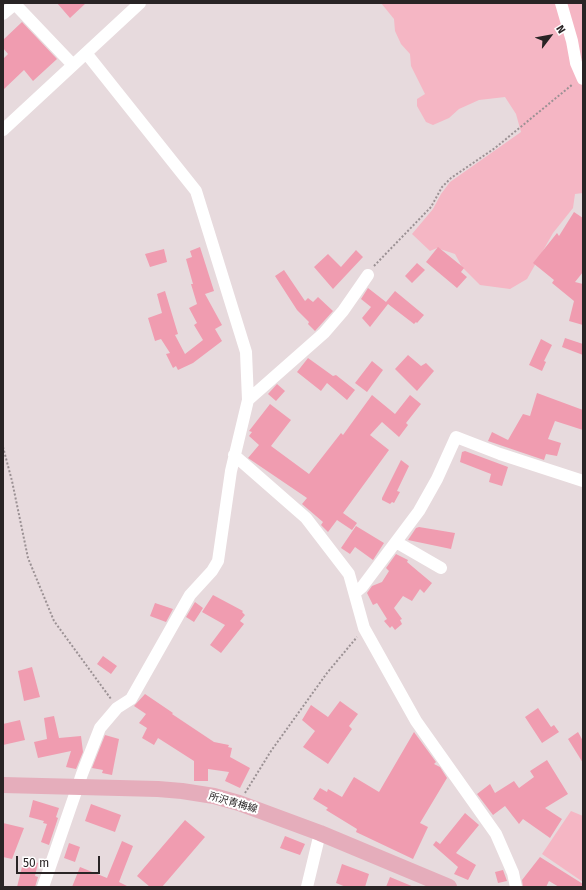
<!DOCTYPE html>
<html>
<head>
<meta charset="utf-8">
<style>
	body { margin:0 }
	#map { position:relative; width:586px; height:890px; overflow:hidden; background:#e7dadd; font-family:"Fira Sans",sans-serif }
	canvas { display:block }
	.frame { position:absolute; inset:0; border:4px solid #292425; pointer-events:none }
	.north { position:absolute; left:530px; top:16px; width:40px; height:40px; -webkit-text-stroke:3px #fff; paint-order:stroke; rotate:58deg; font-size:11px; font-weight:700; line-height:16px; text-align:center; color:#292425 }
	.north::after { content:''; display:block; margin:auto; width:14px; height:18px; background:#292425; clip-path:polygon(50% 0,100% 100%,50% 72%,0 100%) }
	.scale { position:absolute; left:16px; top:856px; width:84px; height:18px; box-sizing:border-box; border:2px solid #292425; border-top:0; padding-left:5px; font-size:12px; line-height:14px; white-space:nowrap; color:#292425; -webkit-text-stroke:3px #fff; paint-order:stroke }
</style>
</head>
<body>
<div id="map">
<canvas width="586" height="890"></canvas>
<div class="frame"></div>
<div class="north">N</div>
<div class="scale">50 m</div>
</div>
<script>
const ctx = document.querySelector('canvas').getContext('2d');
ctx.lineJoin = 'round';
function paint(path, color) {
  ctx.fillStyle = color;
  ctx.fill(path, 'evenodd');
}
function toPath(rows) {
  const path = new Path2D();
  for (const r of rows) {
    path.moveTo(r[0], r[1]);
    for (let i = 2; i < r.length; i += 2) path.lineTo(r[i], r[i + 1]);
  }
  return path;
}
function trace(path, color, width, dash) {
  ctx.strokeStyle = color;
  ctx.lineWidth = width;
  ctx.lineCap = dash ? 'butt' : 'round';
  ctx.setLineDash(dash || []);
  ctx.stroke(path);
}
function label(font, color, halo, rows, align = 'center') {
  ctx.font = font + ' "Fira Sans","Noto Sans JP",sans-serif';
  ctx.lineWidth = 4;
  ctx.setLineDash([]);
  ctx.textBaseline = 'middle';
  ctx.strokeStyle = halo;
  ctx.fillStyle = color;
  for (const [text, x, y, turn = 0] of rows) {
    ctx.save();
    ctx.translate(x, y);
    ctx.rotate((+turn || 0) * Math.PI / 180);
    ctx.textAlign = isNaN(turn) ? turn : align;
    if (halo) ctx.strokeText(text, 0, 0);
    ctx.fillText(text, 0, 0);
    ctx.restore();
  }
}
paint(toPath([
	[381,3,583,3,583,193,575,194,573,208,553,233,527,279,510,289,480,285,462,267,455,254,437,248,430,251,412,234,433,209,441,194,450,182,521,132,516,114,505,97,479,100,459,109,449,118,433,125,426,122,417,106,417,99,425,94,411,66,410,54,401,44,395,31,394,19],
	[571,811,583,816,583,882,542,854]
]), '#f5b6c4');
paint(toPath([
	[57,3,86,3,70,18],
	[22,22,57,59,33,81,24,70,3,90,3,59,8,54,3,48,3,40],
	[574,212,583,218,583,272,575,282,583,284,583,325,569,321,574,301,552,283,554,280,533,263,557,233,559,236],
	[200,247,214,291,205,294,222,325,215,329,222,341,193,363,178,370,176,366,173,368,166,354,170,353,161,339,155,341,148,318,162,313,157,294,165,291,178,334,175,335,185,354,203,340,194,325,197,323,189,308,197,304,191,284,193,284,186,259,192,257,190,251],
	[438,247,464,268,461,272,467,277,457,288,426,262],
	[164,249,167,262,150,267,145,254],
	[356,250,363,257,333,289,314,267,328,254,341,267],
	[417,263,425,270,412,283,405,276],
	[284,270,305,301,308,298,313,302,318,297,333,311,315,331,308,324,309,322,297,310,275,276],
	[368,288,386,302,395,291,424,315,417,323,416,322,414,324,388,304,370,327,362,318,371,307,361,299],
	[565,338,583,344,583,355,562,347],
	[541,339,552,345,544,361,546,362,542,371,529,365],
	[408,355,421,366,426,363,434,371,417,391,395,369],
	[308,358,333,376,336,375,355,390,347,400,327,383,321,391,297,372],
	[372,361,383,370,367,392,355,383],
	[277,384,285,391,276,401,268,394],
	[537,393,583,410,583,430,555,421,548,439,561,443,557,456,546,454,544,460,488,441,492,432,508,440,523,414,530,416],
	[372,395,395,414,410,395,421,404,406,423,408,425,399,437,382,422,370,435,389,450,343,513,357,523,352,530,337,520,328,532,321,525,323,522,302,504,307,498,248,458,259,445,249,436,252,432,249,431,270,404,291,420,271,446,309,474,341,433,343,435],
	[465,451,508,467,502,486,489,482,491,474,460,462,462,452],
	[401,460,409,466,397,491,400,492,394,503,392,502,390,504,382,500,382,498],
	[356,526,384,543,373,560,355,547,350,554,341,548],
	[419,527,455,533,451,549,408,540,416,528],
	[396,554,408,560,407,562,432,583,424,593,420,589,412,601,403,596,394,608,402,619,400,620,402,624,395,630,392,626,390,628,384,621,387,619,377,603,373,605,367,593,372,586,382,582,389,571,386,568],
	[213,595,243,611,242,612,245,615,240,621,244,624,221,653,210,645,225,625,202,612],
	[195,602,203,608,194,622,186,617],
	[155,603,173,609,166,622,150,616],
	[103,656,117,666,111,674,97,664],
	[32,667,40,697,24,701,18,671],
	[145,694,173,713,172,714,214,742,229,745,228,747,232,748,230,757,250,768,240,788,225,781,229,772,208,769,208,781,194,781,194,761,158,738,154,745,142,738,147,728,139,723,146,714,134,706],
	[340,701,358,714,349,726,352,729,328,764,303,747,315,731,302,720,311,705,328,717],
	[538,708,551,727,554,725,559,732,542,743,525,717],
	[54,716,59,738,81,736,83,752,76,769,66,767,71,751,38,758,34,742,47,739,44,718],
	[20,720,25,740,3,745,3,724],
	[414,732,436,762,434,764,440,767,447,778,420,823,428,827,413,859,356,832,357,829,326,810,328,808,313,799,320,788,327,792,328,789,342,797,354,777,379,792],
	[578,732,583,741,583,763,568,739],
	[105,735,119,739,112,775,102,773,103,770,92,768],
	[547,760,568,794,545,808,562,819,550,838,523,819,519,824,505,806,493,815,477,794,490,784,495,793,514,781,519,788,534,777,530,771],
	[33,800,59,808,56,817,58,818,49,845,41,842,47,824,43,823,44,821,29,817],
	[91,804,121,815,115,832,85,821],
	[465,813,479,825,456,853,476,865,468,880,454,874,458,867,433,845,436,841,440,844],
	[185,820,205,837,162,887,150,887,137,876],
	[3,823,24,828,12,859,3,857],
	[285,836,305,844,300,855,280,848],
	[122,841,133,846,119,882,129,887,72,887,80,867,107,878],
	[69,843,80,847,75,862,64,858],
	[540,857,583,884,583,887,559,887,549,881,546,887,523,887,522,880],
	[24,859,38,863,35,876,38,877,35,887,17,887],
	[342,864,369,874,365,887,346,887,336,883],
	[503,870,507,881,498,883,495,872],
	[390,877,414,887,386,887]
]), '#f09cb0');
trace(toPath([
	[374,266,431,207,442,187,451,178,495,148,573,84],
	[3,447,12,481,28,558,54,621,111,699],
	[245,793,271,751,327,673,357,637]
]), '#9b9194', 2, [2, 2]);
trace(toPath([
	[14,3,73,65],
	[561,3,572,41,576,63,583,79],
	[3,14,15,4],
	[3,130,140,3],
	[248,400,324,333,343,311,368,275],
	[234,455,306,518,349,574,364,628,416,721,496,834,513,873,516,887],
	[396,542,441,568],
	[355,593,362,587,419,511,437,479,456,437,500,454,583,481],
	[43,887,82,774,100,728,117,708,131,699,190,595,212,571,218,561,231,471,248,400,246,352,196,191,86,53],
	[307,887,320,833]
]), '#fff', 12);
trace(toPath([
	[3,785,158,789,182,791,214,796,239,803,320,833,449,887]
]), '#e5adbb', 16);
label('10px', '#292425', '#fff', [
	["所沢青梅線",233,803,16]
]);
</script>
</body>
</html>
